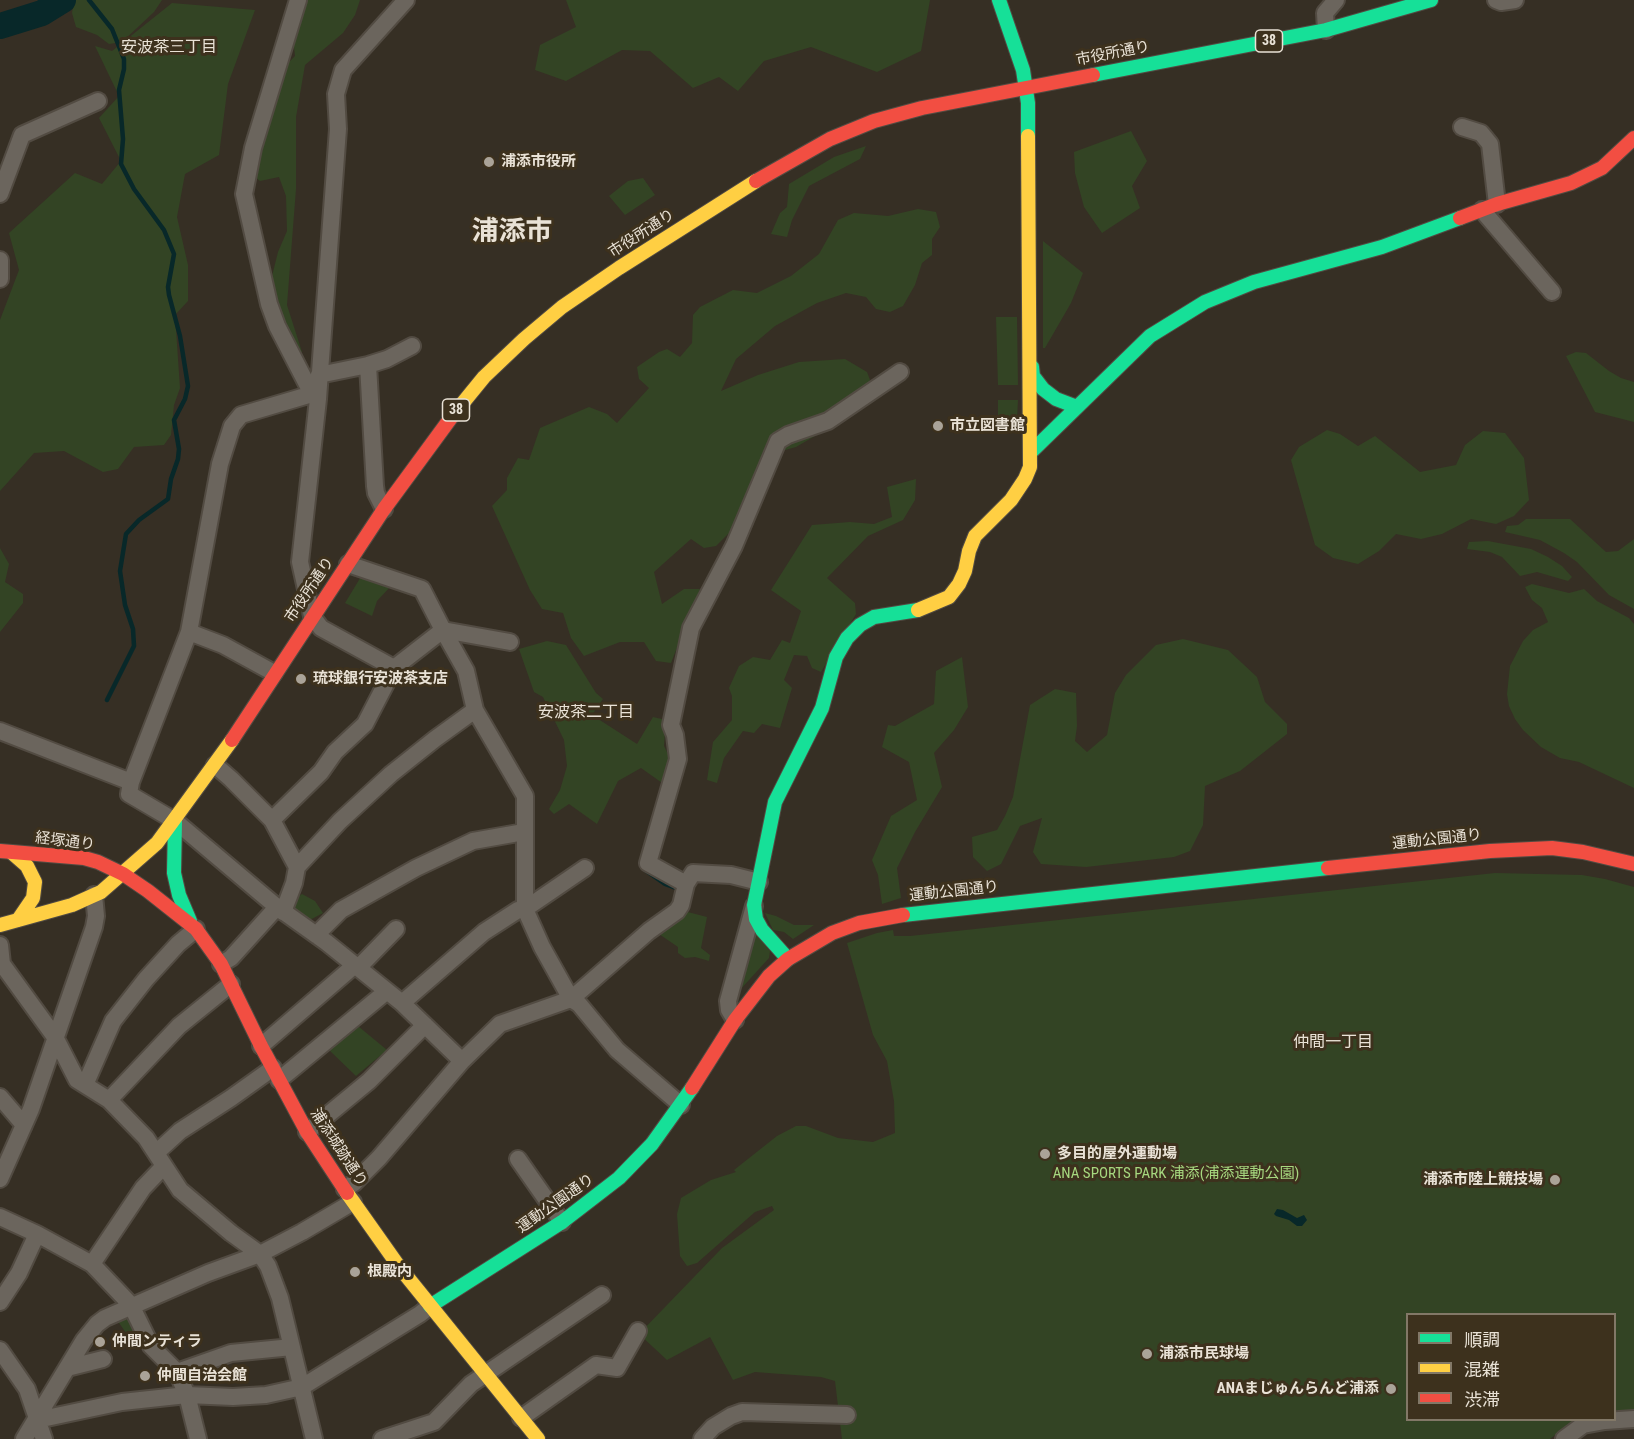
<!DOCTYPE html>
<html>
<head>
<meta charset="utf-8">
<style>
	body { margin:0 }
	#map { position:relative; width:1634px; height:1439px; overflow:hidden; background:#362f24; font-family:"Roboto Condensed","Noto Sans JP",sans-serif }
	canvas { display:block }
	.legend { position:absolute; left:1406px; top:1313px; width:210px; height:108px; box-sizing:border-box; background:#3d311d; border:2px solid #827867; margin:0; padding:8px 10px; list-style:none; font-size:18px; color:#e9e2d6 }
	.legend li { display:flex; align-items:center; gap:12px; height:30px }
	.legend b { width:30px; border:2px solid #827867 }
</style>
</head>
<body>
<div id="map">
<canvas width="1634" height="1439"></canvas>
<ul class="legend">
<li><b style="height:8px;background:#16e098"></b>順調</li>
<li><b style="height:8px;background:#ffcf43"></b>混雑</li>
<li><b style="height:8px;background:#f24e42"></b>渋滞</li>
</ul>
</div>
<script>
const ctx = document.querySelector('canvas').getContext('2d');
ctx.lineJoin = 'round';
function paint(path, color) {
  ctx.fillStyle = color;
  ctx.fill(path, 'evenodd');
}
function toPath(rows) {
  const path = new Path2D();
  for (const r of rows) {
    path.moveTo(r[0], r[1]);
    for (let i = 2; i < r.length; i += 2) path.lineTo(r[i], r[i + 1]);
  }
  return path;
}
function trace(path, color, width, dash) {
  ctx.strokeStyle = color;
  ctx.lineWidth = width;
  ctx.lineCap = dash ? 'butt' : 'round';
  ctx.setLineDash(dash || []);
  ctx.stroke(path);
}
function label(font, color, halo, rows, align = 'center') {
  ctx.font = font + ' "Roboto Condensed","Noto Sans JP",sans-serif';
  ctx.lineWidth = 6;
  ctx.setLineDash([]);
  ctx.textBaseline = 'middle';
  ctx.strokeStyle = halo;
  ctx.fillStyle = color;
  for (const [text, x, y, turn = 0] of rows) {
    ctx.save();
    ctx.translate(x, y);
    ctx.rotate((+turn || 0) * Math.PI / 180);
    ctx.textAlign = isNaN(turn) ? turn : align;
    if (halo) ctx.strokeText(text, 0, 0);
    ctx.fillText(text, 0, 0);
    ctx.restore();
  }
}
paint(toPath([
	[74,0,162,0,154,12,122,42,109,44,97,35,76,27,72,13],
	[305,0,360,0,355,15,343,33,305,65,296,117,296,189,287,305,302,352,297,353,269,288,278,252,287,231,286,196,279,177,260,181,255,177,285,66,295,56,293,38],
	[566,0,930,0,921,51,877,72,811,47,764,61,738,91,719,77,693,88,650,51,622,50,566,81,535,70,540,45,576,27],
	[172,3,255,10,228,84,219,155,185,174,177,217,188,265,188,301,175,315,180,388,174,405,171,435,164,445,134,447,118,469,103,472,64,451,34,453,0,491,0,320,19,270,9,233,75,173,102,184,121,161,99,118,119,96,95,46,112,51],
	[1131,131,1147,161,1132,186,1140,208,1102,233,1084,207,1075,173,1074,152],
	[866,146,860,159,809,186,792,220,787,237,771,234,780,213,787,207,789,184,834,157],
	[643,178,655,195,625,215,609,196,628,181],
	[918,209,936,212,940,227,932,239,932,255,922,263,915,285,903,306,890,312,876,309,866,297,846,293,817,303,775,326,736,359,721,391,758,375,799,362,845,359,867,372,870,380,864,392,827,429,796,447,771,454,732,530,716,546,704,548,691,539,654,572,662,604,684,589,700,589,671,663,656,661,644,642,620,642,584,656,571,638,563,613,542,609,530,590,492,506,507,490,507,478,518,458,529,460,540,428,589,407,607,414,617,423,649,388,639,379,637,367,659,352,667,349,680,357,692,343,693,315,700,307,733,290,757,293,791,276,819,254,838,220,854,213,888,216],
	[1043,241,1083,273,1071,303,1045,348,1043,348],
	[996,317,1017,317,1018,385,998,385],
	[1576,352,1586,353,1609,371,1621,378,1634,382,1634,422,1595,412,1566,356],
	[998,400,1018,400,1017,419,998,419],
	[1327,430,1340,434,1358,446,1375,436,1420,472,1456,465,1465,445,1483,431,1505,433,1524,458,1529,500,1514,516,1496,524,1471,519,1442,534,1421,539,1396,534,1379,551,1358,564,1333,558,1315,545,1291,460,1299,447],
	[916,479,915,500,903,520,868,536,827,578,855,603,856,614,821,672,812,668,807,656,794,655,784,680,792,688,780,728,762,724,754,733,743,731,724,758,717,783,707,780,713,742,732,720,732,696,729,688,739,666,753,657,770,660,782,640,790,643,801,611,771,590,812,525,850,522,874,524,892,517,887,487],
	[1526,519,1570,519,1606,552,1618,551,1634,539,1634,609,1609,595,1577,562,1564,553,1540,540,1505,532,1507,526,1518,525],
	[1488,541,1531,549,1548,557,1562,566,1572,577,1568,581,1537,572,1520,576,1502,557,1490,552,1467,549,1469,542],
	[0,548,9,564,5,582,23,594,23,603,0,632],
	[362,575,391,586,377,601,372,616,345,603],
	[1532,584,1569,593,1584,589,1597,601,1629,618,1634,624,1634,788,1579,762,1560,758,1541,747,1523,730,1515,719,1509,706,1507,694,1510,666,1523,641,1533,630,1548,622,1542,608,1532,600,1525,587],
	[1183,639,1228,650,1257,677,1265,702,1287,724,1287,734,1240,771,1205,786,1203,825,1190,851,1174,857,1086,867,1041,864,1033,852,1042,818,1020,826,1001,864,987,871,973,857,972,837,997,830,1005,816,1013,797,1030,705,1055,689,1076,693,1077,726,1075,741,1087,752,1107,735,1115,693,1126,675,1156,645],
	[547,641,566,645,596,693,603,699,592,715,637,744,653,717,666,720,664,746,672,762,665,785,641,768,618,781,597,824,569,804,554,814,549,809,560,790,567,766,564,740,543,697,534,692,519,649],
	[962,657,968,707,954,730,934,753,942,787,915,832,897,868,901,898,882,904,878,875,872,860,891,816,917,800,909,762,882,747,888,725,895,726,934,704,936,671],
	[1495,873,1582,875,1605,879,1634,887,1634,1410,1615,1411,1614,1314,1408,1314,1408,1420,1574,1420,1550,1439,842,1439,835,1381,821,1377,755,1372,733,1380,710,1337,667,1360,639,1334,722,1248,774,1210,772,1206,755,1212,697,1263,687,1266,680,1256,677,1214,681,1198,711,1180,736,1172,734,1170,777,1136,796,1126,806,1126,838,1138,873,1142,895,1133,894,1101,887,1061,873,1035,847,943,877,933,893,930,894,936,910,936],
	[302,894,315,901,323,913,308,921,296,912,294,908,295,899],
	[684,911,707,917,701,948,710,955,709,961,695,957,685,958,678,953,678,947,656,932],
	[765,913,776,916,794,925,814,925,793,939,784,932,773,930],
	[756,934,770,951,769,958,739,991,748,935],
	[358,1026,387,1050,356,1076,329,1050],
	[126,1314,147,1343,142,1346,133,1343,117,1320]
]), '#334424');
paint(toPath([
	[1277,1209,1283,1210,1297,1218,1304,1215,1307,1220,1302,1226,1297,1226,1289,1220,1276,1216,1274,1214]
]), '#082829');
trace(toPath([
	[89,0,112,29,124,59,124,69,119,90,123,139,121,164,134,189,164,230,174,254,168,287,169,295,180,336,188,386,185,399,174,420,179,449,178,459,171,479,168,499,139,520,126,534,120,571,125,605,133,629,134,646,107,700],
	[645,870,665,884,676,888]
]), '#082829', 4.5);
trace(toPath([
	[0,26,42,13,63,0]
]), '#082829', 26);
const street = toPath([
	[298,0,253,148,244,194,269,304,277,326,312,394,318,399],
	[1496,0,1501,2,1515,0],
	[1326,30,1325,13,1336,0],
	[1462,127,1481,133,1490,144,1497,204],
	[0,194,22,135,98,101],
	[1482,210,1552,292],
	[0,260,0,279],
	[368,365,375,486,376,493,384,509],
	[319,375,368,365,387,359,412,346],
	[348,564,422,589,443,630,510,642],
	[189,632,223,645,274,673],
	[394,668,321,628,312,616,300,562,318,399,338,129,336,94,343,70,406,0],
	[0,731,131,782,129,794,175,821,277,907,326,942,402,1003,462,1061,379,1158,354,1183,345,1189],
	[215,765,231,779,272,820],
	[131,782,189,632,220,464,232,426,241,415,312,394],
	[297,867,340,821,391,774,435,739,475,710],
	[585,868,525,909,542,947,571,999,579,1004,617,1050,681,1105],
	[686,884,648,863,678,759,675,735,671,725,691,628,734,546,778,441,788,435,828,421,900,372],
	[283,912,294,883,297,867,272,820,321,772,335,752,365,724,394,668,443,630,466,671,475,710,525,796,525,909,518,910,484,932,402,1003],
	[316,935,341,910,416,868,473,841,524,832],
	[0,945,2,964,55,1037,77,1080,109,1100,146,1138,180,1190,231,1233,260,1254,268,1266,280,1298,314,1439],
	[221,964,231,958,277,907],
	[358,968,396,929],
	[735,1020,729,1010,728,1001,754,906],
	[261,1046,355,965],
	[462,1061,500,1024,571,999,649,931,677,911,681,905,686,884,693,873,731,875,759,882],
	[279,1080,387,991],
	[85,1085,113,1021,146,979,178,944,196,929],
	[0,1097,24,1125],
	[109,1100,179,1026,231,984],
	[307,1132,369,1081,425,1025],
	[156,1153,180,1131,231,1098,273,1068],
	[518,1159,562,1222],
	[0,1179,31,1109,94,927,96,916,94,895],
	[0,1217,37,1234],
	[92,1264,143,1188,164,1166],
	[0,1302,19,1273,37,1234,92,1264,131,1305,151,1346,177,1372,187,1395,198,1439],
	[0,1350,27,1389,44,1439],
	[67,1368,103,1359],
	[177,1372,231,1353,292,1347],
	[521,1418,596,1365,617,1368,638,1331],
	[37,1420,122,1402,187,1395,233,1397,266,1395,302,1387,420,1314,430,1306],
	[24,1439,84,1340,97,1324,105,1318,208,1273,260,1254,302,1232,353,1202],
	[382,1439,434,1422,471,1384,602,1295],
	[702,1439,713,1427,731,1416,742,1412,847,1415],
	[1564,1439,1583,1425,1605,1421,1634,1419]
]);
const fast = toPath([
	[999,0,1023,70,1028,103,1028,136],
	[1093,75,1326,30,1431,0],
	[1032,367,1033,376,1043,389,1056,399,1077,407],
	[1031,452,1150,336,1205,302,1254,282,1382,247,1460,218],
	[175,821,174,873,179,895,190,921],
	[903,915,1328,868],
	[788,959,762,930,756,919,754,905,775,802,822,708,836,657,847,638,860,625,874,617,918,610],
	[430,1306,562,1222,619,1178,652,1144,692,1088]
]);
const slow = toPath([
	[453,415,484,377,524,339,562,307,619,268,756,181],
	[918,610,949,597,959,584,965,571,969,551,975,536,1011,500,1025,479,1030,467,1028,136],
	[11,852,27,866,35,882,33,898,18,920],
	[0,925,72,905,101,892,157,843,232,740],
	[347,1193,400,1268,538,1439]
]);
const jam = toPath([
	[756,181,830,139,874,121,922,108,1093,75],
	[1460,218,1497,204,1571,183,1602,168,1634,138],
	[232,740,384,509,453,415],
	[0,851,84,858,98,862,123,874,148,891,196,929,221,964,261,1046,307,1132,347,1193],
	[1328,868,1490,851,1552,848,1583,852,1634,864],
	[692,1088,735,1020,769,976,788,959,832,933,859,923,903,915]
]);
trace(street, '#524b42', 20);
trace(fast, '#524b42', 16);
trace(slow, '#524b42', 16);
trace(jam, '#524b42', 16);
trace(street, '#6b655d', 16);
trace(fast, '#16e098', 14);
trace(slow, '#ffcf43', 14);
trace(jam, '#f24e42', 14);
for (const [x, y, r, color] of [
	[489,162,6,"#aaa398"],
	[938,426,6,"#aaa398"],
	[301,679,6,"#aaa398"],
	[1045,1154,6,"#aaa398"],
	[1555,1180,6,"#aaa398"],
	[355,1272,6,"#aaa398"],
	[100,1342,6,"#aaa398"],
	[1147,1354,6,"#aaa398"],
	[145,1376,6,"#aaa398"],
	[1391,1389,6,"#aaa398"]
]) {
  const dot = new Path2D();
  dot.arc(x, y, r, 0, 2 * Math.PI);
  ctx.fillStyle = color;
  ctx.fill(dot);
  trace(dot, '#3d311d', 2);
}
for (const [x, y, w] of [
	[1269,41,27],
	[456,410,27]
]) {
  const box = new Path2D();
  box.roundRect(x - w / 2, y - 11, w, 22, 4.5);
  ctx.fillStyle = '#3d311d';
  ctx.fill(box);
  trace(box, '#e9e2d6', 1.5);
}
label('bold 14px', '#e9e2d6', null, [
	["38",1269,41],
	["38",456,410]
]);
label('15px', '#e9e2d6', '#3d311d', [
	["市役所通り",1113,54,-11],
	["市役所通り",642,234,-33],
	["市役所通り",310,590,-56],
	["運動公園通り",1437,840,-6],
	["経塚通り",65,842,7],
	["運動公園通り",954,892,-6],
	["浦添城跡通り",338,1148,57],
	["運動公園通り",556,1204,-35]
]);
label('bold 15px', '#e9e2d6', '#3d311d', [
	["浦添市役所",501,162],
	["市立図書館",950,426],
	["琉球銀行安波茶支店",313,679],
	["多目的屋外運動場",1057,1154],
	["浦添市陸上競技場",1543,1180,"right"],
	["根殿内",367,1272],
	["仲間ンティラ",112,1342],
	["浦添市民球場",1159,1354],
	["仲間自治会館",157,1376],
	["ANAまじゅんらんど浦添",1379,1389,"right"]
], 'left');
label('15px', '#a6d87f', '#3d311d', [
	["ANA SPORTS PARK 浦添(浦添運動公園)",1176,1174]
]);
label('16px', '#e9e2d6', '#3d311d', [
	["安波茶三丁目",169,48],
	["安波茶二丁目",586,713],
	["仲間一丁目",1333,1043]
]);
label('bold 27px', '#e9e2d6', '#3d311d', [
	["浦添市",512,233]
]);
</script>
</body>
</html>
